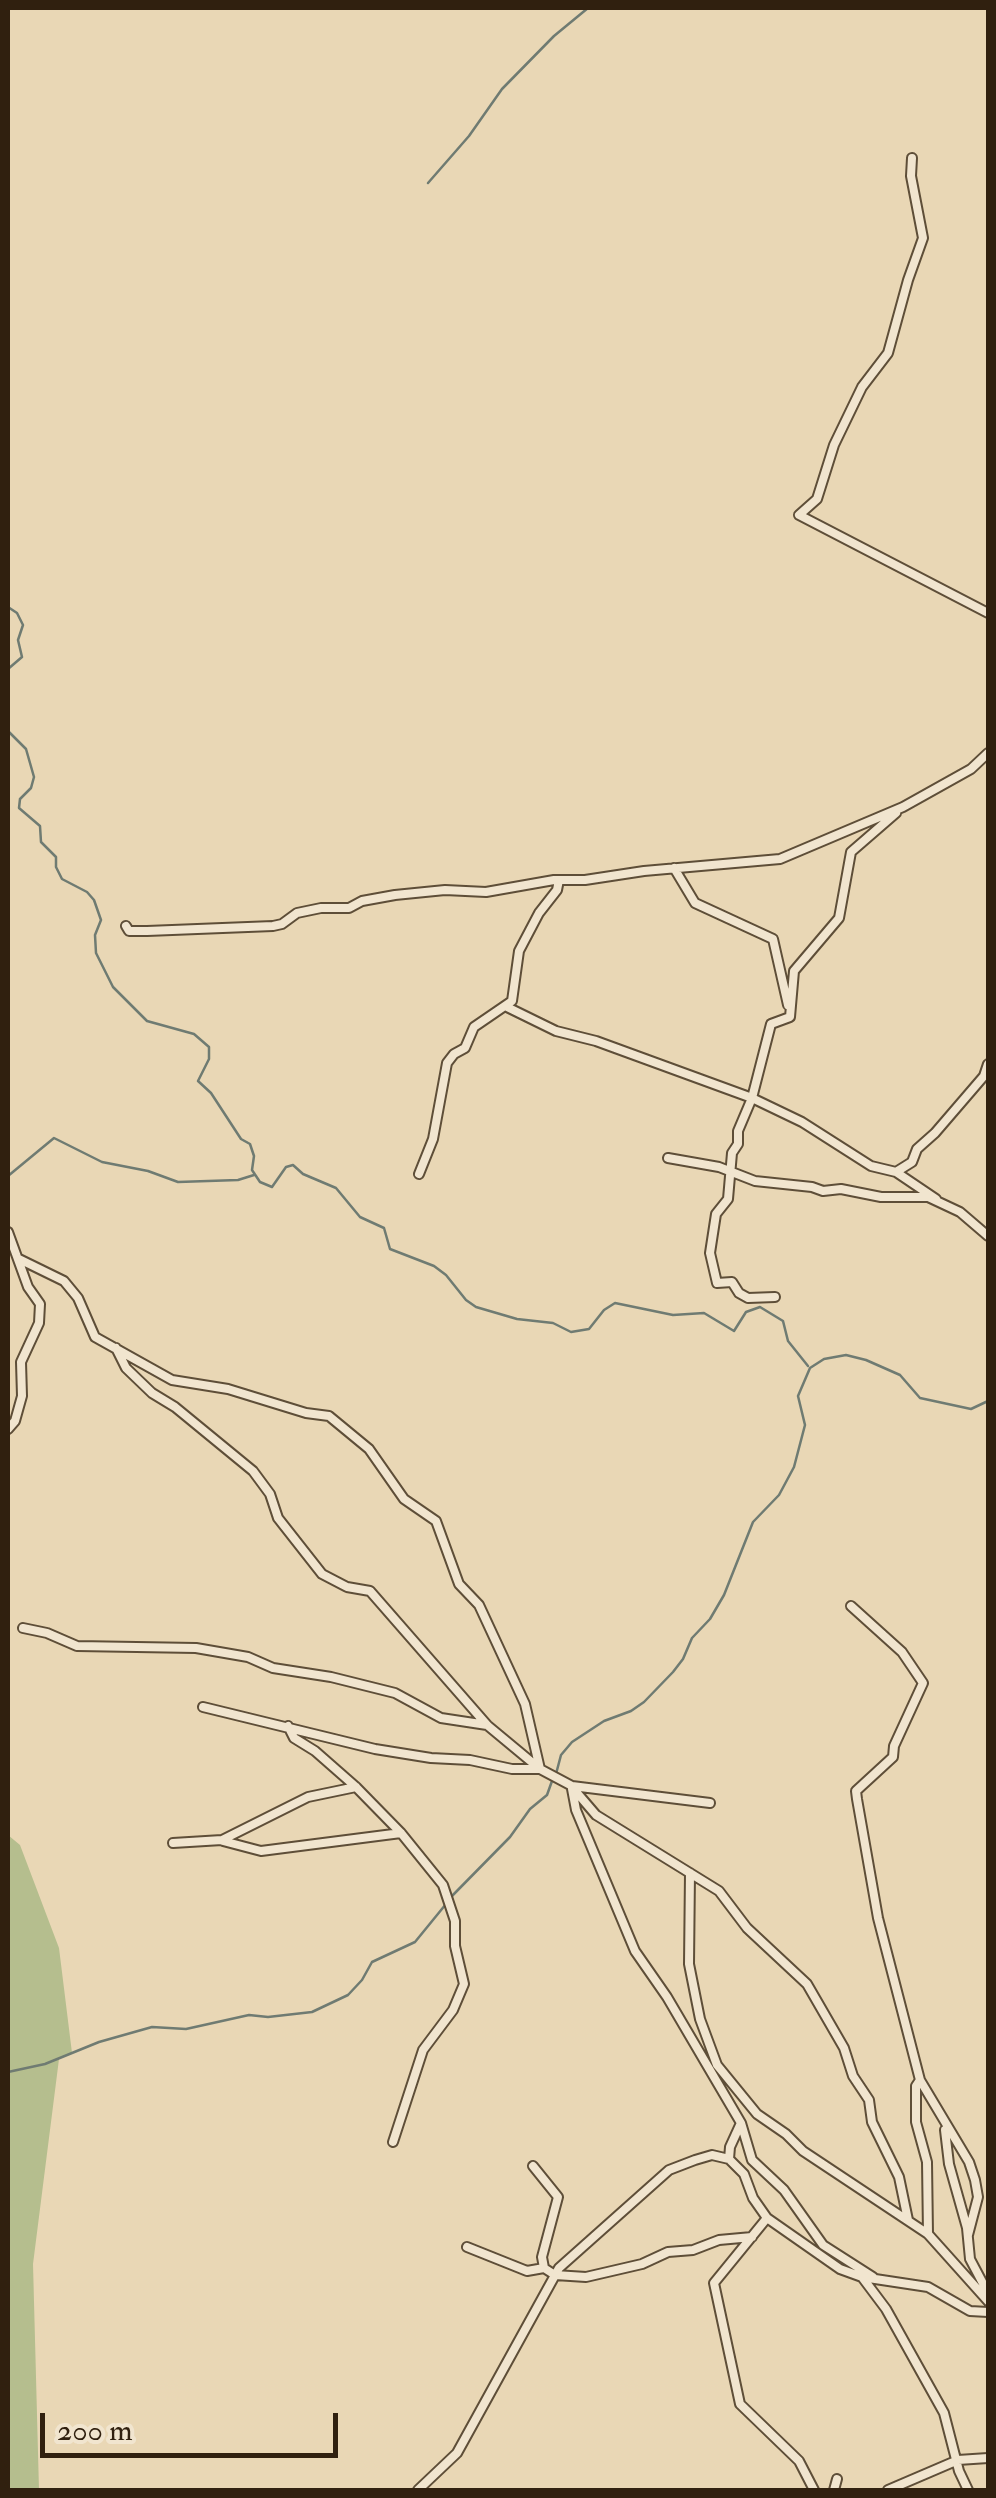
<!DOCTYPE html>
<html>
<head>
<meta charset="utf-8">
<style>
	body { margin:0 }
	#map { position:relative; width:996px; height:2498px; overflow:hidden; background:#e9d7b5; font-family:"IM FELL Double Pica",serif }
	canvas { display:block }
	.frame { position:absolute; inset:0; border:10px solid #30200f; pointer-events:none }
	.scale { position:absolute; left:40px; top:2413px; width:298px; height:45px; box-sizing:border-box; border:5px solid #30200f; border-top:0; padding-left:12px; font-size:30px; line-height:35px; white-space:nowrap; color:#30200f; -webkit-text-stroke:8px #f1e5cf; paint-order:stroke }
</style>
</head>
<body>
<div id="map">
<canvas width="996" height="2498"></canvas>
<div class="frame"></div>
<div class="scale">200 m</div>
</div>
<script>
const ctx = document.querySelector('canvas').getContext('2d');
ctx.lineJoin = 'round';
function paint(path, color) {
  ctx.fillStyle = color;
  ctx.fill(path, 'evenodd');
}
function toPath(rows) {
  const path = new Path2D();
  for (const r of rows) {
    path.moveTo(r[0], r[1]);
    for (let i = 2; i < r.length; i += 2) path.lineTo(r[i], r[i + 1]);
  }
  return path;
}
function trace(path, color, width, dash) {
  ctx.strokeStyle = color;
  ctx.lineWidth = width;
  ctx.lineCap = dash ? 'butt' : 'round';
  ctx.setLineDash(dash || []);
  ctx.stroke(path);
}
paint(toPath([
	[8,1835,20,1845,59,1948,72,2053,59,2059,33,2264,39,2490,8,2490]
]), '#b5be8e');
trace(toPath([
	[428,183,469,136,502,89,554,36,588,8],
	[8,607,17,613,23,625,18,640,22,657,8,669],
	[8,731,26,749,34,777,31,788,20,799,19,808,40,826,41,842,56,857,56,867,62,879,87,892,94,900,101,920,95,935,96,953,113,987,147,1021,194,1034,209,1047,209,1059,198,1081,211,1093,241,1139,250,1144,254,1156,252,1170,260,1182,272,1187,286,1167,293,1165,303,1174,336,1188,360,1217,384,1228,390,1249,434,1266,446,1275,466,1300,476,1307,517,1319,553,1323,571,1332,589,1329,604,1310,615,1303,673,1315,704,1313,734,1331,746,1312,760,1307,783,1321,788,1341,808,1366],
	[8,1176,54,1138,102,1162,148,1171,178,1182,238,1180,254,1175],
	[556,1774,561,1755,572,1742,604,1721,631,1711,644,1702,673,1672,683,1659,692,1638,710,1619,724,1595,753,1522,779,1495,794,1467,805,1425,798,1396,810,1368,824,1359,846,1355,866,1360,900,1375,920,1398,971,1409,988,1401],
	[451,1897,510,1837,530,1809,547,1795,552,1781],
	[8,2072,45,2064,99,2042,152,2027,186,2029,249,2015,268,2017,312,2012,348,1995,362,1980,372,1962,415,1942,446,1904]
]), '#6f7b72', 2.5);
const minor = toPath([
	[912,158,911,176,923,238,908,280,888,353,862,387,834,445,817,499,799,515,988,613],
	[896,813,851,852,839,918,794,971,790,1017,771,1024,752,1098,802,1122,871,1166,896,1172,936,1199],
	[674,868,695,903,773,939,788,1005],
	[126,926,129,931,147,931,273,926,282,924,297,913,321,908,349,908,362,901,395,895,445,890,486,892,554,880,585,880,644,871,780,859,903,807,971,769,988,753],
	[507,1007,556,1031,596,1041,752,1098,738,1131,738,1144,732,1153,728,1199,716,1214,710,1253,717,1283,732,1282,739,1293,748,1298,775,1297],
	[668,1158,719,1167,755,1181,812,1187,823,1191,841,1189,881,1197,928,1197,960,1212,988,1236],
	[896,1172,912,1162,917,1149,935,1133,984,1076,988,1064],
	[419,1174,433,1139,447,1063,454,1054,465,1048,474,1027,512,1001,519,951,539,913,557,890,559,880],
	[8,1232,28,1287,40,1304,39,1323,21,1362,22,1396,15,1421,8,1429],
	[19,1259,64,1281,78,1298,95,1337,172,1380,228,1389,306,1413,329,1416,369,1449,404,1499,436,1521,459,1584,479,1605,525,1704,540,1769],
	[116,1348,126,1368,152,1393,175,1407,253,1471,270,1494,278,1518,322,1574,347,1587,370,1591,487,1725,540,1769,572,1786,710,1803],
	[851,1606,902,1652,923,1683,894,1746,893,1757,856,1791,857,1799,878,1918,920,2080,969,2162,975,2180,978,2197,968,2235],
	[23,1628,47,1633,77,1646,196,1648,248,1657,273,1668,331,1677,395,1693,441,1718,487,1725],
	[203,1707,375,1749,431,1758,470,1760,512,1769,540,1769],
	[288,1726,294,1738,315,1751,356,1787,401,1833,443,1885,455,1921,455,1946,464,1984,453,2010,423,2050,393,2142],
	[572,1787,596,1815,719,1891,747,1928,807,1984,844,2048,853,2076,869,2100,872,2122,899,2177,908,2220],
	[572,1789,576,1810,635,1951,667,1997,741,2123,730,2147,729,2159],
	[223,1841,261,1851,401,1833],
	[173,1843,222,1840,308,1797,356,1787],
	[690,1873,689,1964,700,2019,717,2065,757,2114,786,2134,803,2151,928,2234,988,2301],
	[920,2080,916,2086,916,2122,927,2162,928,2234],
	[741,2123,752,2160,784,2190,823,2245,873,2277],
	[945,2130,949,2164,967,2228,970,2259,988,2293],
	[533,2166,558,2197,542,2257,544,2268,555,2275,586,2277,642,2264,668,2252,693,2250,719,2240,752,2237],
	[767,2218,714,2283,740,2404,799,2461,814,2490],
	[467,2247,527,2271,544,2268],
	[862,2277,886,2309,944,2413,959,2471,968,2490],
	[418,2490,457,2453,559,2268,669,2170,695,2160,712,2155,729,2159,744,2174,753,2198,767,2218,840,2269,862,2277,928,2287,970,2311,988,2312],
	[834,2490,837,2479],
	[888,2490,958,2460,988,2458]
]);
trace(minor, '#5e4e38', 12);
trace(minor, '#f1e5cf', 8);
</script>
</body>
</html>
